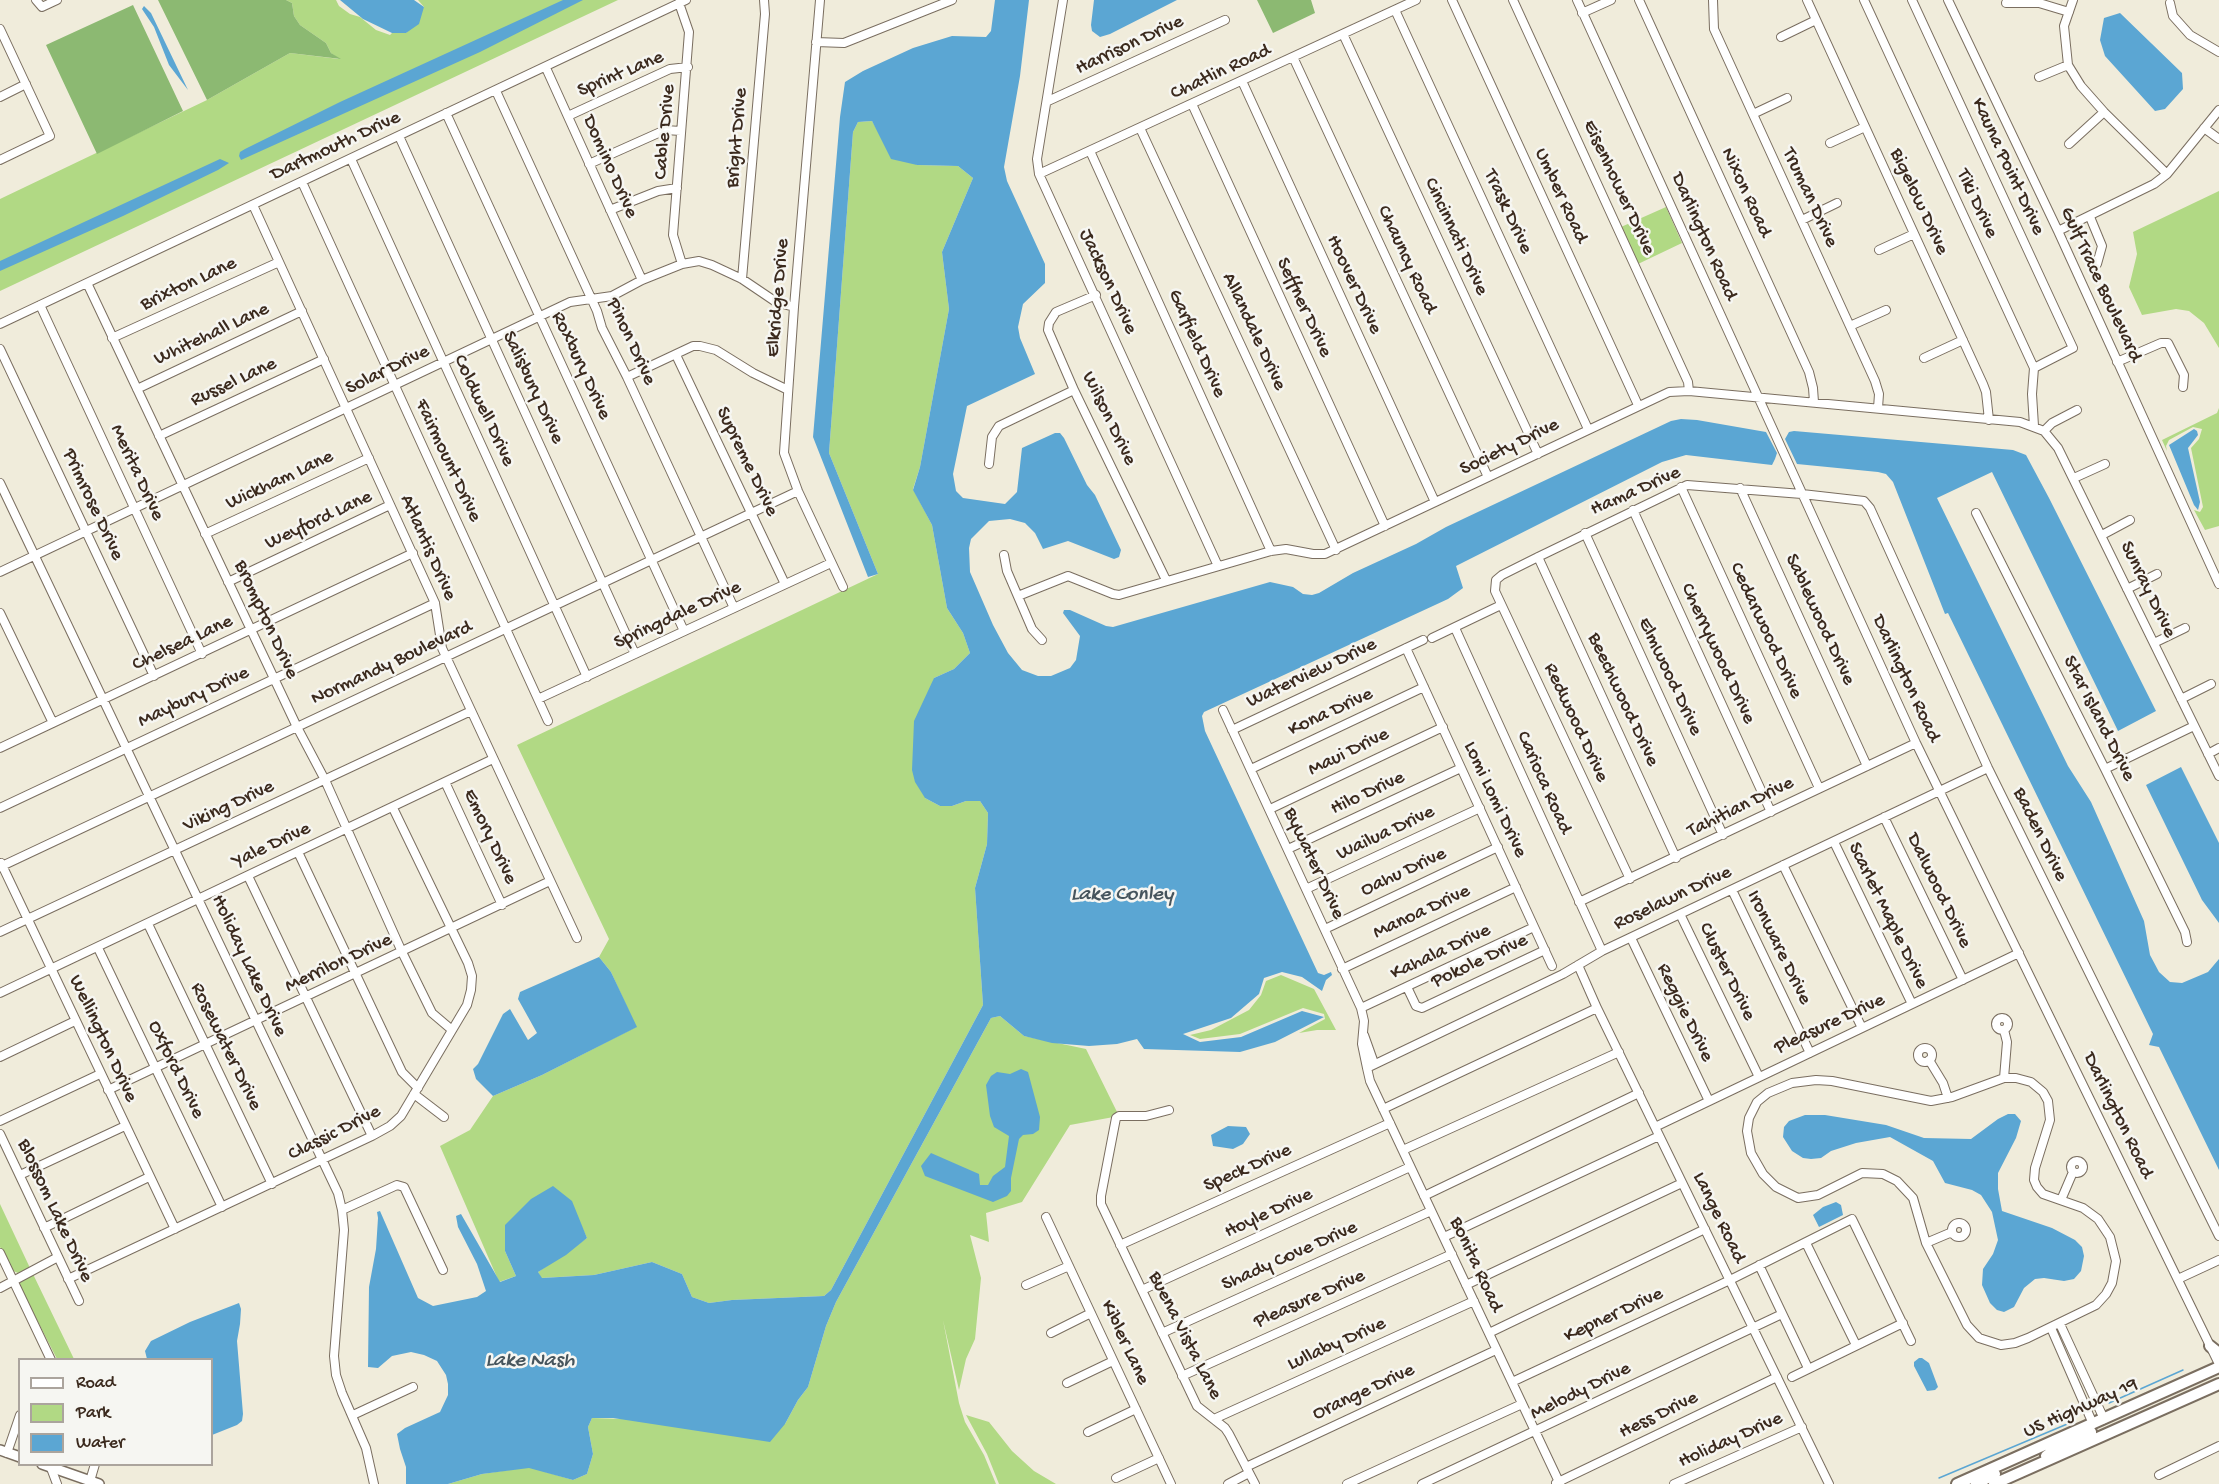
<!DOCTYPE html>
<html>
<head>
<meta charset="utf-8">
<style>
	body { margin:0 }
	#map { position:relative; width:2219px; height:1484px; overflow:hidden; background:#f0ecdb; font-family:"Gochi Hand",sans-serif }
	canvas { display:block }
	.legend { position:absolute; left:18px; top:1358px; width:195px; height:108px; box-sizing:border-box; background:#f6f6f2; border:2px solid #aba49d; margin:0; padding:8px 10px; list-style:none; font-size:18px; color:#3b2a1e }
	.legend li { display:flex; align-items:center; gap:12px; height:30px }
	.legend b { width:30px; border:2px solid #aba49d }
</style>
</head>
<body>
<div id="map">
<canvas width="2219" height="1484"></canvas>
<ul class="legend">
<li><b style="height:8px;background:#fff"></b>Road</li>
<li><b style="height:16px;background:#b1d984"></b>Park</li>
<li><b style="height:16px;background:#5ba6d3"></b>Water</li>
</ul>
</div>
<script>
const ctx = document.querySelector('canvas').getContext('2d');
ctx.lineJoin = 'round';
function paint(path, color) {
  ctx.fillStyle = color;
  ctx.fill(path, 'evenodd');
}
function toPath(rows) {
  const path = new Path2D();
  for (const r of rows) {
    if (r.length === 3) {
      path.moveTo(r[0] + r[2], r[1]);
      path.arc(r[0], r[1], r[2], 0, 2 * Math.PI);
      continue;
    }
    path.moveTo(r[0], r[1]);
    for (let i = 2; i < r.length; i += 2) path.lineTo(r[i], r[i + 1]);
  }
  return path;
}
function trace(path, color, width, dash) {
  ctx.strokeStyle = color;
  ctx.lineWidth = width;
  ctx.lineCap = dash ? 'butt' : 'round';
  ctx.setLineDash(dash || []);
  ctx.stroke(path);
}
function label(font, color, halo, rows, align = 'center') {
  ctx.font = font + ' "Gochi Hand",sans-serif';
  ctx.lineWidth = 5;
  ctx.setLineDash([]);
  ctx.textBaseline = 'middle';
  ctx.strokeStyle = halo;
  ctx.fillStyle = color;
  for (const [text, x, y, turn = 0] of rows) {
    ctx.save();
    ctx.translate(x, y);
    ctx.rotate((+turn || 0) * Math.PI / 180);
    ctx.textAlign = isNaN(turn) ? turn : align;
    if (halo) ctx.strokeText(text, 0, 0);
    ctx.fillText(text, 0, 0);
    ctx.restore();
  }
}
paint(toPath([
	[286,0,336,0,339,6,350,14,360,17,376,30,390,35,392,33,406,33,424,7,418,0,618,0,0,291,0,199,207,100,290,53,339,59,331,53,326,43,300,25,294,16,292,3],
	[872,121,882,138,917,165,958,166,973,178,942,252,949,309,920,467,913,489,932,525,947,608,963,633,970,653,954,669,934,678,925,798,940,806,952,806,966,801,980,801,988,813,987,844,975,888,983,1005,831,1290,824,1296,732,1300,709,1303,692,1297,682,1274,652,1262,594,1275,541,1278,538,1272,587,1238,580,1223,505,1251,516,1276,499,1282,440,1146,470,1130,493,1096,542,1075,636,1027,611,972,599,957,609,939,517,745,878,574,829,453,853,132,858,122],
	[2219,191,2219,348,2204,323,2189,311,2176,309,2142,315,2129,287,2137,254,2133,232],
	[1666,207,1682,243,1638,264,1621,227],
	[2219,408,2219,526,2205,530,2194,510,2200,512,2203,507,2191,448,2199,439,2202,429,2193,427,2169,440,2166,446,2167,451,2162,440,2217,413],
	[1281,975,1314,989,1336,1030,1317,1030,1299,1033,1325,1019,1324,1014,1303,1008,1240,1034,1200,1039,1190,1035,1211,1030,1249,1010,1261,995,1266,981],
	[1000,1016,1024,1036,1086,1049,1119,1116,1070,1125,1022,1202,986,1213,989,1242,970,1235,981,1278,975,1339,966,1359,959,1390,943,1320,959,1403,965,1422,984,1455,996,1484,448,1484,482,1474,529,1467,573,1480,587,1474,593,1454,588,1427,592,1418,785,1424,798,1400,808,1387,826,1326,836,1302,991,1018],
	[0,1204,30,1268,18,1273,11,1270,0,1247],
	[32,1272,74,1359,57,1359,19,1285,20,1281],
	[966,1415,989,1422,1012,1451,1034,1471,1056,1484,999,1484,987,1454]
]), '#b1d984');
paint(toPath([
	[158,0,286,0,292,3,294,16,300,25,326,43,331,53,341,59,290,53,207,100],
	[1257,0,1311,0,1315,13,1273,33],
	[133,5,183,111,97,154,46,45]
]), '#8cb972');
paint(toPath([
	[340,0,414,0,424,7,419,24,406,33,392,33,363,19],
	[563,0,583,0,480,52,241,160,239,156,240,152,245,149,340,102],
	[995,0,1029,0,1020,76,1004,167,1007,181,1045,264,1045,283,1023,304,1018,327,1020,338,1035,374,967,406,953,474,956,491,963,498,1005,504,1017,492,1022,448,1055,433,1060,433,1064,438,1087,485,1095,495,1121,550,1119,557,1114,559,1068,541,1043,549,1035,533,1025,523,1010,519,989,521,971,539,969,548,970,572,993,625,1008,653,1022,670,1038,676,1051,676,1070,668,1076,660,1080,636,1063,613,1064,610,1070,610,1106,626,1113,627,1270,582,1293,587,1303,594,1312,595,1319,593,1353,573,1416,544,1446,527,1671,421,1681,419,1697,420,1766,432,1777,453,1775,459,1772,465,1686,455,1662,462,1456,566,1463,588,1448,599,1204,712,1202,716,1205,731,1318,973,1324,975,1331,972,1332,975,1326,980,1322,991,1302,977,1282,972,1264,978,1259,994,1231,1018,1183,1034,1200,1042,1241,1037,1302,1011,1324,1017,1275,1042,1240,1052,1144,1049,1137,1039,1117,1044,1089,1046,1052,1043,1024,1036,1000,1016,991,1018,836,1302,826,1326,808,1387,798,1400,785,1424,770,1442,613,1418,592,1418,588,1427,593,1454,587,1474,573,1480,529,1468,482,1474,448,1484,406,1484,406,1467,400,1449,397,1434,405,1428,440,1412,448,1395,448,1384,446,1375,437,1361,424,1355,411,1352,392,1356,378,1368,368,1367,369,1287,376,1249,378,1218,377,1212,380,1211,418,1298,433,1306,477,1297,486,1291,477,1264,458,1227,456,1216,461,1214,500,1282,516,1276,505,1251,505,1225,531,1199,553,1186,572,1201,587,1238,566,1255,538,1272,542,1278,594,1275,652,1262,682,1274,692,1297,709,1303,732,1300,824,1296,831,1290,983,1005,975,888,987,844,988,813,980,801,966,801,952,806,940,806,925,798,915,782,912,770,914,721,934,678,954,669,970,653,963,633,947,608,932,525,913,490,920,467,949,309,942,252,973,178,958,166,917,165,891,159,872,121,858,122,853,132,829,453,878,574,868,577,813,437,840,117,845,82,863,71,913,48,952,36,986,37,991,31],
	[1094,0,1177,0,1110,34,1100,37,1092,31,1091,25],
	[144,6,151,13,188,90,169,65,154,27,142,9],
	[2120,13,2182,73,2183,89,2165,109,2155,111,2105,56,2100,40,2104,18],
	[220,159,229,163,218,170,123,216,0,271,0,261],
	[2194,429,2197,431,2198,435,2188,448,2200,502,2198,510,2194,505,2169,445],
	[1794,431,2013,450,2026,455,2049,498,2156,711,2118,731,1992,472,1937,498,2068,766,2091,802,2144,921,2150,955,2159,972,2170,982,2182,983,2208,972,2219,959,2219,1170,2159,1047,2149,1045,2153,1034,1948,613,1945,614,1893,482,1886,474,1878,472,1797,464,1785,439,1789,432],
	[2181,767,2219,843,2219,923,2202,900,2146,785],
	[599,957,611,972,637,1027,542,1075,493,1096,476,1079,473,1069,478,1064,503,1014,510,1009,528,1040,537,1033,518,999,520,992],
	[1021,1069,1028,1072,1040,1117,1039,1130,1033,1134,1023,1135,1019,1139,1011,1178,1011,1191,1007,1196,993,1202,925,1176,921,1166,931,1153,979,1174,980,1185,988,1185,993,1176,1005,1167,1009,1136,994,1127,990,1116,986,1085,991,1076,997,1072,1010,1074],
	[2008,1114,2015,1114,2021,1121,2016,1138,1998,1173,1998,1189,2002,1211,2052,1228,2075,1240,2082,1247,2084,1256,2081,1271,2074,1279,2064,1281,2044,1278,2035,1279,2024,1288,2014,1307,2004,1312,1997,1310,1990,1303,1982,1285,1983,1269,1993,1254,1998,1240,1992,1212,1981,1195,1972,1190,1945,1183,1933,1161,1890,1137,1856,1143,1831,1151,1821,1158,1811,1159,1803,1158,1792,1151,1783,1137,1784,1127,1789,1121,1805,1115,1825,1115,1886,1125,1924,1138,1971,1139,1998,1119],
	[1228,1126,1246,1127,1250,1134,1243,1144,1233,1149,1213,1146,1211,1135],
	[1836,1202,1841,1205,1843,1215,1819,1227,1813,1215,1823,1207],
	[239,1303,241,1309,240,1324,237,1341,243,1414,242,1421,237,1425,212,1435,212,1360,147,1359,145,1351,151,1341,190,1322],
	[1919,1358,1922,1358,1929,1363,1938,1387,1935,1390,1927,1391,1914,1366,1914,1362]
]), '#5ba6d3');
trace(toPath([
	[2109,1403,2183,1370],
	[1939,1478,2072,1422]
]), '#5ba6d3', 1.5);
const minor = toPath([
	[36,0,42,7,57,0],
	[820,0,794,307,784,453,798,491,843,587],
	[1063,0,1037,159,1039,174,1218,566],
	[1452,0,1638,405],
	[1513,0,1688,382,1689,391],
	[1577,0,1916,743,2219,1364],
	[1639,0,1809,372,1813,388,1814,402],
	[1713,0,1714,29,1875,381,1879,394,1878,408],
	[1807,0,1983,384,1986,392,1989,420],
	[1864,0,2034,368,2032,394,2034,426],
	[1912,0,2073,348,2034,368],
	[1948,0,2058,231,2219,584],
	[2073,0,2064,26,2068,65,2081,86,2104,112,2167,174],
	[679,3,689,32,673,235,682,264],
	[2006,3,2039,3,2069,12],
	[2170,3,2173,16,2190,35,2219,52],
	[1395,10,1588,429],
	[1582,13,1611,0],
	[0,29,50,136,0,160],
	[1343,34,1538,454],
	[1781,37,1816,20],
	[816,42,844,43,952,0],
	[1293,57,1488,477],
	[546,68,642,280],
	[2039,77,2068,65],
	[1242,81,1435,502],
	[496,91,597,311,602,328,627,377,734,608],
	[0,97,26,84],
	[1048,101,1225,20],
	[1192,104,1385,526],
	[446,113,684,631],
	[1753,114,1787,98],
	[568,116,670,69,688,67],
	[1140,128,1336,550],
	[2204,128,2219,139],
	[399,136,635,654],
	[1830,143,1865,127],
	[2069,144,2104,112],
	[1090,151,1271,551],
	[351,159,587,677],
	[589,164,665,130,681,131],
	[1039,174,1416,0],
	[302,182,548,721],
	[253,205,435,603,442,648,577,938],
	[610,210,658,191,677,188],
	[2090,217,2102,246,2097,264],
	[1802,220,1837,203],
	[2058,231,2154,184,2167,174,2219,110],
	[1879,250,1914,234],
	[742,279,765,14,764,0],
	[87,283,297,727,325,780,402,952,432,1013,452,1030],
	[1096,295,1056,312,1049,323,1048,330,1074,390,1166,580],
	[40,305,202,654],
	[0,324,686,0],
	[1850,326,1886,310],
	[112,338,279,262],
	[0,349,154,676],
	[676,355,785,584],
	[1924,358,1963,340],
	[2117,362,2161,343,2168,343,2184,375,2183,387],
	[627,377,693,346,700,346,716,350,753,373,788,390],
	[137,389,302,311],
	[2044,431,2052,423,2077,410],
	[159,436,324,359],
	[989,464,992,437,999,426,1074,390],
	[2074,478,2105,464],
	[0,483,338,1193,342,1210,344,1230,334,1356,336,1375,342,1393,366,1448,374,1484],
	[1681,487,1819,788],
	[1740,488,1867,766],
	[1633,510,1771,812],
	[1976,513,2105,769,2185,932,2187,942],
	[1585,533,1723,835],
	[205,534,369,458],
	[2102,535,2130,520],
	[1004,555,1007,571,1032,629,1042,640],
	[1538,557,1676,858],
	[0,572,570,302,612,296,642,280,682,264,699,261,712,265,742,279,776,302,794,307],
	[228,582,390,505],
	[2127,589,2157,574],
	[1018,596,1068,576,1113,594,1119,595,1271,551,1286,549,1313,554,1325,554,1669,392,1689,391,2020,422,2044,431,2058,448,2219,776],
	[0,613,53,723],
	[1455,628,1602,951],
	[1432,638,1501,605],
	[2154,643,2185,628],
	[1406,648,1552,966],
	[538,699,831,563],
	[2181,699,2211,684],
	[1223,710,1361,1008,1364,1021,1362,1044,1367,1068],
	[1232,730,1423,640],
	[0,748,413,553],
	[2208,754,2219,748],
	[1251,769,1424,687],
	[2105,769,2194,726],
	[445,782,502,905],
	[0,808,435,603],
	[1270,809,1443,727],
	[1884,817,1963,980],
	[1834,842,1912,1004],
	[1288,849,1461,768],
	[298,852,402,1072,418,1088],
	[1,863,175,1229],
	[1783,865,1862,1028],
	[0,867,798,491],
	[248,876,372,1136],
	[1630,879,1495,591,1496,580,1502,575,1538,557,1687,485,1802,494,1864,501,1870,508,1988,768,2219,1236],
	[1306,889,1480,808],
	[1732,890,1810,1053],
	[1579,902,1916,743],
	[1680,914,1759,1077],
	[148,924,272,1184],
	[1325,929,1498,847],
	[0,932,471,711],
	[1631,938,1709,1101],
	[98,948,222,1207],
	[1578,965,1597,1008,1829,1484],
	[1342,969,1516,887],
	[1407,987,1416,1006,1422,1008,1545,950],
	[0,993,493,759],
	[1361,1008,1534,927],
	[2002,1024,6],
	[2004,1030,2007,1042,2004,1078],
	[1364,1035,1374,1063],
	[1925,1055,7],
	[0,1057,75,1021],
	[1929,1060,1943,1083,1948,1098],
	[2004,1078,2016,1078,2031,1082,2043,1092,2048,1101,2050,1120,2035,1168,2034,1180,2037,1187,2043,1194,2083,1208,2098,1219,2110,1237,2116,1261,2112,1283,2106,1294,2096,1305,2028,1338,2015,1343,2001,1345,1979,1338,1967,1325,1926,1243,1913,1198,1897,1181,1883,1174,1862,1173,1818,1195,1798,1198,1776,1187,1763,1174,1751,1153,1747,1131,1749,1118,1757,1102,1768,1093,1792,1083,1816,1080,1832,1081,1931,1101,1952,1097,2004,1078],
	[108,1090,550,881],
	[414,1094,444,1117],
	[1383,1109,1597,1008],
	[1169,1110,1146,1116,1119,1116,1116,1118,1101,1196,1101,1204,1197,1406,1225,1428,1229,1434,1255,1484],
	[0,1121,100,1074],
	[1655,1127,2019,953],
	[0,1134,79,1301],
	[1403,1150,1619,1052],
	[2077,1167,6],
	[20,1175,125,1126],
	[1424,1196,1639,1093],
	[2061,1200,2073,1172],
	[342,1210,397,1185,404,1187,443,1270],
	[1046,1217,1171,1484],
	[1959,1230,7],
	[44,1228,149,1177],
	[1444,1237,1659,1136],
	[1806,1243,1856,1345],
	[1926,1243,1952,1232],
	[1120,1245,1390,1123],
	[0,1253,51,1360],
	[1759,1265,1808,1368],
	[68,1279,372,1136,390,1126,401,1116,467,1005,471,990,472,976,468,963,393,808],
	[2178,1279,2219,1260],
	[1026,1285,1069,1266],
	[1466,1285,1682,1183],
	[0,1288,58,1257],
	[1142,1290,1410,1167],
	[2060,1324,2104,1419],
	[2051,1328,2093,1424],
	[1051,1333,1091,1313],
	[1162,1333,1431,1211],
	[1489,1333,1705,1229],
	[1182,1376,1452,1254],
	[1792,1377,1903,1323],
	[1512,1382,1730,1280,1852,1219,1911,1341],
	[1067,1383,1113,1361],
	[353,1415,413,1387],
	[1214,1419,1474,1301],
	[1088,1432,1136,1409],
	[7,1453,20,1415],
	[1246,1467,1496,1350],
	[51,1468,57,1484],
	[2159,1475,2219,1446],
	[1116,1478,1159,1458],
	[90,1481,95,1464],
	[1556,1483,1777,1377],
	[1228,1484,1249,1473],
	[1347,1484,1522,1404],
	[1422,1484,1782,1314],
	[1560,1484,1370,1081,1367,1068,1563,974,1602,951,1988,768],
	[1674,1484,1802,1427]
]);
const major = toPath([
	[0,1450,20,1457],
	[42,1464,99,1484]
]);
const highway = toPath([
	[2210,1346,2219,1353],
	[2046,1456,2058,1447,2091,1432],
	[1957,1484,2219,1367],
	[1976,1484,1995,1474],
	[1994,1484,2219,1384]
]);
trace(minor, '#7a6e60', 10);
trace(major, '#7a6e60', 12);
trace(highway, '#7a6e60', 14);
trace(minor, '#fff', 8);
trace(major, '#fff', 9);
trace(highway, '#fff', 10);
label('20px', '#3b2a1e', '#f6f6f2', [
	["Harrison Drive",1130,46,-25],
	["Chatlin Road",1221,73,-25],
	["Sprint Lane",621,75,-23],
	["Cable Drive",666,132,-85],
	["Bright Drive",738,138,-85],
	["Dartmouth Drive",336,147,-25],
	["Domino Drive",609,167,66],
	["Kauna Point Drive",2007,167,65],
	["Eisenhower Drive",1618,188,65],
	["Nixon Road",1745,193,65],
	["Umber Road",1560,196,65],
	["Truman Drive",1809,198,65],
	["Bigelow Drive",1918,202,65],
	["Tiki Drive",1976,204,65],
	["Trask Drive",1507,212,65],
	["Cincinnati Drive",1455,237,65],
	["Darlington Road",1703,237,66],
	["Chauncy Road",1406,260,65],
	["Jackson Drive",1107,282,65],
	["Brixton Lane",189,285,-25],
	["Hoover Drive",1353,285,65],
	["Gulf Trace Boulevard",2100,285,65],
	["Elkridge Drive",779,298,-85],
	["Seffner Drive",1303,308,65],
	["Allandale Drive",1253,332,65],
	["Whitehall Lane",212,335,-25],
	["Pinon Drive",630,342,65],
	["Garfield Drive",1196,344,66],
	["Roxbury Drive",580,366,65],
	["Solar Drive",388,371,-26],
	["Russel Lane",234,383,-25],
	["Salisbury Drive",532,388,65],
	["Coldwell Drive",483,411,65],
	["Wilson Drive",1108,419,64],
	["Society Drive",1510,448,-26],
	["Fairmount Drive",447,461,65],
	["Supreme Drive",746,462,64],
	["Merita Drive",136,473,65],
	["Wickham Lane",280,481,-25],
	["Hama Drive",1636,492,-24],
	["Primrose Drive",92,505,65],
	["Weyford Lane",319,521,-25],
	["Atlantis Drive",427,548,66],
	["Sunray Drive",2147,590,64],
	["Springdale Drive",678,616,-25],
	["Brompton Drive",265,620,65],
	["Sablewood Drive",1819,620,65],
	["Cedarwood Drive",1765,631,65],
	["Chelsea Lane",183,644,-25],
	["Cherrywood Drive",1717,654,65],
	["Normandy Boulevard",392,664,-25],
	["Waterview Drive",1312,674,-25],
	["Elmwood Drive",1669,677,65],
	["Darlington Road",1905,679,65],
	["Maybury Drive",194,698,-25],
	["Beechwood Drive",1622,700,65],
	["Kona Drive",1331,713,-25],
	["Star Island Drive",2098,719,63],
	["Redwood Drive",1575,723,65],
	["Maui Drive",1349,753,-26],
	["Carioca Road",1543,783,66],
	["Hilo Drive",1368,794,-25],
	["Lomi Lomi Drive",1494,800,65],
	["Viking Drive",229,807,-25],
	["Tahitian Drive",1741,808,-26],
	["Wailua Drive",1386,834,-25],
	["Baden Drive",2039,835,64],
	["Emory Drive",489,837,65],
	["Yale Drive",272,846,-25],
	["Bywater Drive",1313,864,65],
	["Oahu Drive",1404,873,-25],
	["Dalwood Drive",1938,891,64],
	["Roselawn Drive",1673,899,-25],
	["Manoa Drive",1422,913,-25],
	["Scarlet Maple Drive",1887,916,64],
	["Ironware Drive",1778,948,64],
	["Kahala Drive",1441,953,-25],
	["Pokole Drive",1480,962,-25],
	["Merrilon Drive",339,964,-25],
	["Holiday Lake Drive",248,966,65],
	["Cluster Drive",1726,972,64],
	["Reggie Drive",1684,1013,64],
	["Pleasure Drive",1830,1025,-25],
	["Wellington Drive",102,1039,65],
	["Rosewater Drive",225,1047,64],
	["Oxford Drive",175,1070,64],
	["Darlington Road",2117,1116,64],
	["Classic Drive",335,1134,-27],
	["Speck Drive",1248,1169,-24],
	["Blossom Lake Drive",54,1211,65],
	["Hoyle Drive",1269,1214,-25],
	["Lange Road",1718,1218,64],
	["Shady Cove Drive",1290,1257,-24],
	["Bonita Road",1475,1265,65],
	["Pleasure Drive",1310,1300,-24],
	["Kepner Drive",1614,1316,-25],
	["Buena Vista Lane",1184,1336,63],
	["Kibler Lane",1124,1343,65],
	["Lullaby Drive",1337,1345,-24],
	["Melody Drive",1581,1392,-26],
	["Orange Drive",1364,1393,-25],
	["US Highway 19",2081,1409,-24],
	["Hess Drive",1659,1416,-26],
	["Holiday Drive",1731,1441,-24]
]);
label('italic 21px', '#46555d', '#f6f6f2', [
	["Lake Conley",1122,896],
	["Lake Nash",530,1362]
]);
</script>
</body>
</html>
